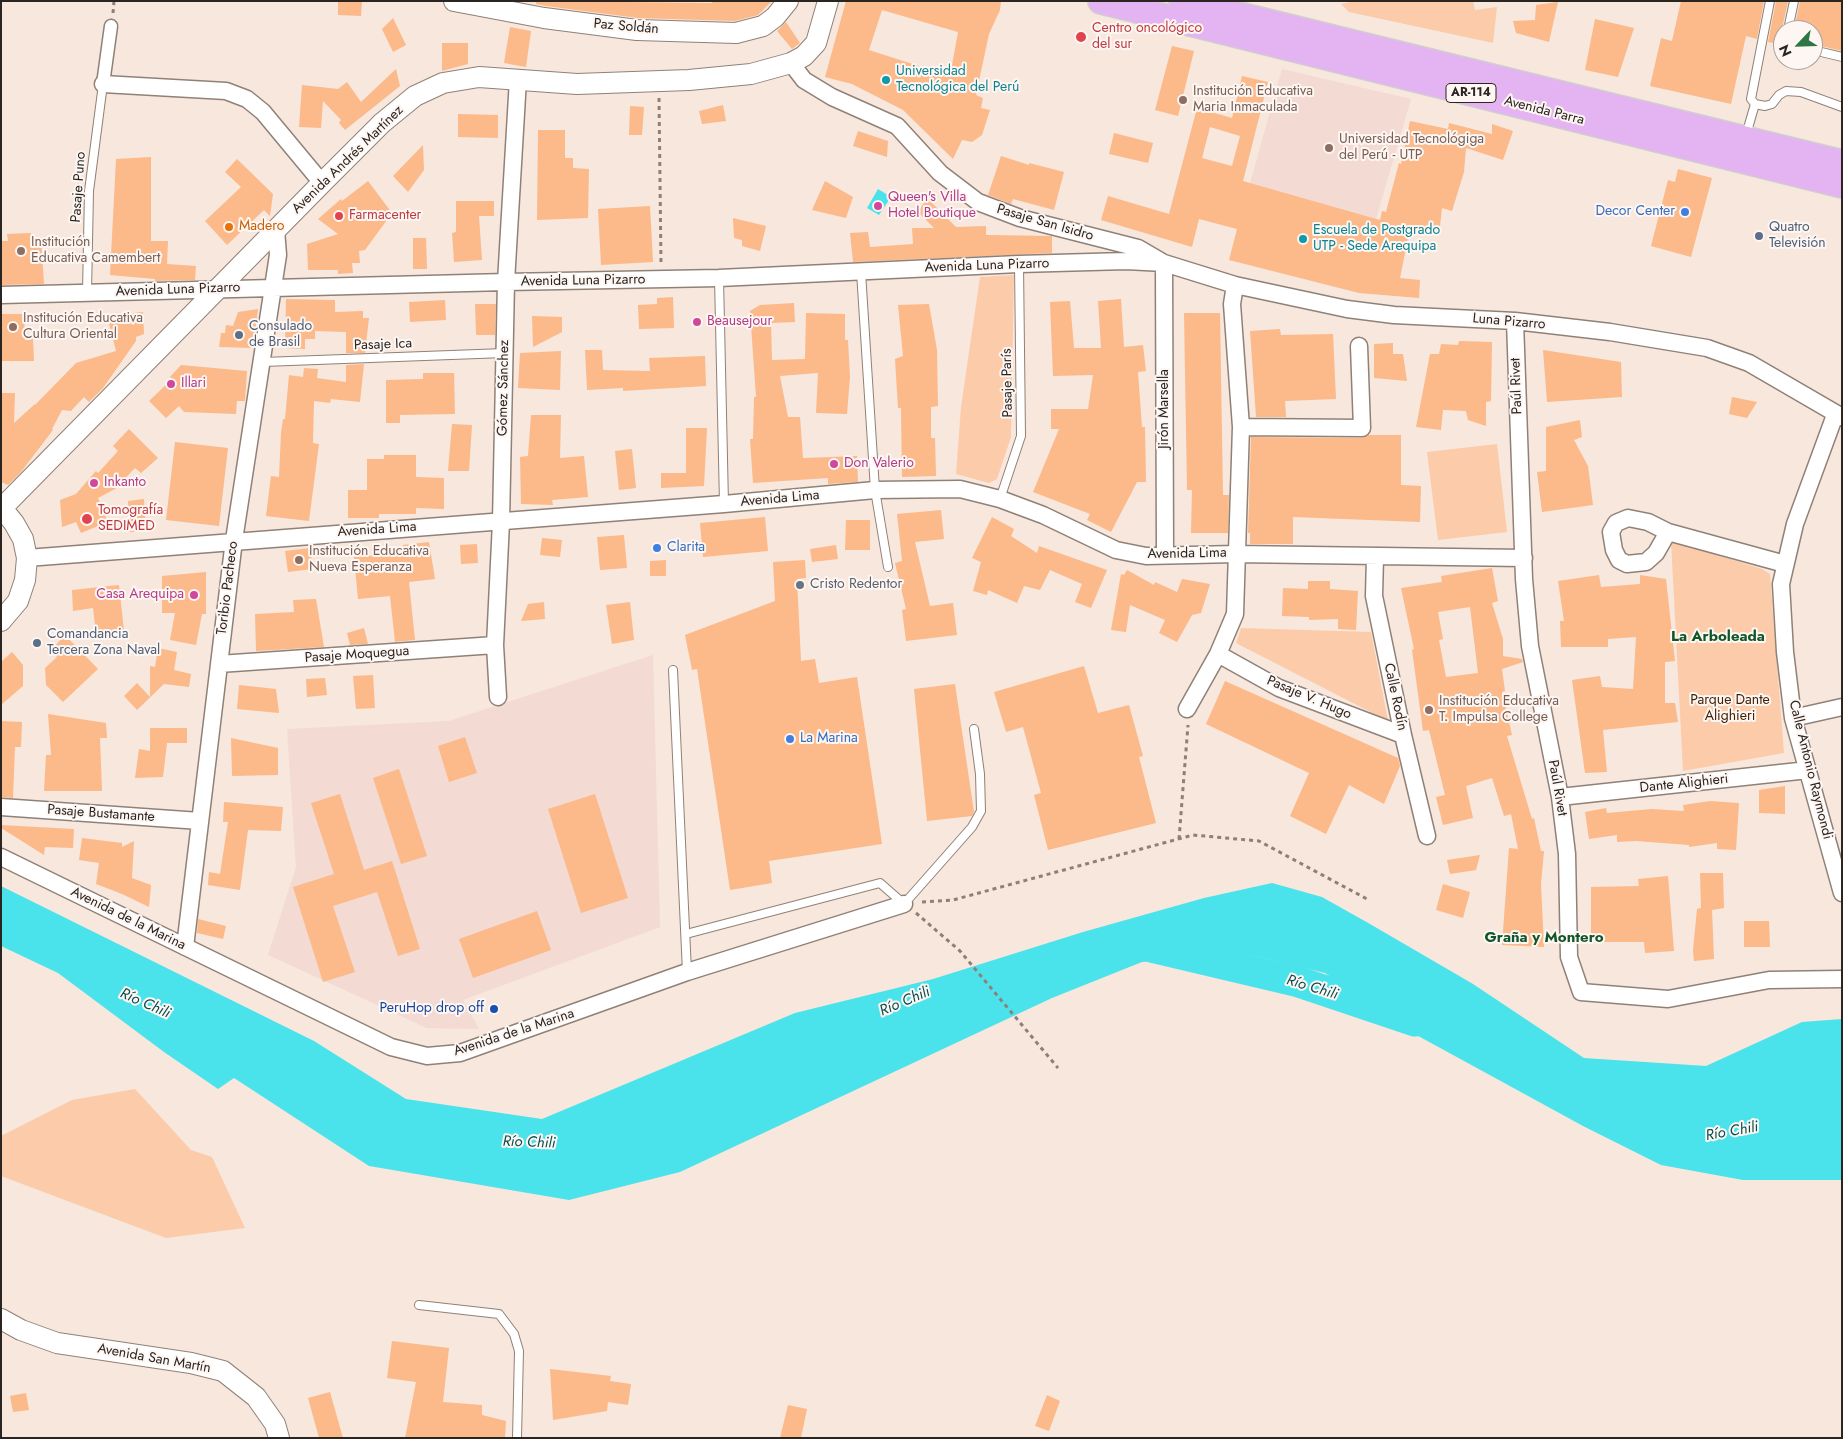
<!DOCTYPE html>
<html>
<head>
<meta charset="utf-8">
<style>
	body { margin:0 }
	#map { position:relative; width:1843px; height:1439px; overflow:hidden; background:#f7e7dc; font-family:Jost,sans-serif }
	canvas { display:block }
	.frame { position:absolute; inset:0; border:2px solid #2b2521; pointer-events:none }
	.north { position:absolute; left:1773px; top:20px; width:50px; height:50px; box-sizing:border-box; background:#fdf6f2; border:1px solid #a9a29e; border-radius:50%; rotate:246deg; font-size:14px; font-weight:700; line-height:20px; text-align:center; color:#2b2521 }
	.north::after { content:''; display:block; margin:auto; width:18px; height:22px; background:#2e7643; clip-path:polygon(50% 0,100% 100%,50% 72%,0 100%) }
</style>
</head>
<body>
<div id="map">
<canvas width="1843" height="1439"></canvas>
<div class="frame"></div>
<div class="north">N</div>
</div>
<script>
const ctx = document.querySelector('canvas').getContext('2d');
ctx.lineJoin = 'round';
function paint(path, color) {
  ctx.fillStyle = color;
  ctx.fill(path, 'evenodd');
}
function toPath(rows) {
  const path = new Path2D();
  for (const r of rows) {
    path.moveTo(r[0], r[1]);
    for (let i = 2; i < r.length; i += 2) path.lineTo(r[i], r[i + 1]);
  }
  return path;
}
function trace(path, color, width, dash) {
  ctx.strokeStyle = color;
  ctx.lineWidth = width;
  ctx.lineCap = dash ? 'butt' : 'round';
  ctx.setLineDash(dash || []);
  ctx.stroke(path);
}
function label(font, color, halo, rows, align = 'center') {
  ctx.font = font + ' Jost,sans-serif';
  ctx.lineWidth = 4;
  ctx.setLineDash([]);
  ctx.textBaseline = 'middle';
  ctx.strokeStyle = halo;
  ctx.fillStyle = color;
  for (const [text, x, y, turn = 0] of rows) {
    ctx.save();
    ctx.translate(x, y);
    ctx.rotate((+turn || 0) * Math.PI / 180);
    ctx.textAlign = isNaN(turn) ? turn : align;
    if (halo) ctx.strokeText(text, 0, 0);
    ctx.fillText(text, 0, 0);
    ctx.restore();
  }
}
paint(toPath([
	[1282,69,1411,99,1376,219,1250,183],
	[653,655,660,927,463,1000,479,1029,427,1028,268,955,296,867,287,729,449,721]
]), '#f3dad2');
paint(toPath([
	[1356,1,1473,1,1475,10,1497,7,1493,43,1349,12,1341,4],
	[1014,275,1011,437,997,479,989,483,956,474,961,407,980,277],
	[1497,444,1507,532,1438,540,1427,452],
	[1671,541,1762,569,1770,574,1784,753,1683,771],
	[1241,628,1371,632,1388,721,1236,643],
	[135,1089,191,1150,212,1157,245,1228,166,1238,1,1176,1,1136,72,1100]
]), '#fbcbaa');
paint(toPath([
	[878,189,891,197,879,215,867,208],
	[1272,883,1322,897,1370,924,1473,984,1584,1058,1706,1066,1802,1022,1842,1019,1842,1180,1743,1180,1661,1165,1583,1126,1400,1026,1325,973,1251,955,1142,962,1052,998,680,1172,569,1200,369,1166,234,1078,218,1089,164,1052,58,973,1,946,1,886,314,1041,406,1099,542,1119,795,1013,933,979,1083,932,1204,898]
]), '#4be3eb');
trace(toPath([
	[1155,948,1299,982,1415,1021]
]), '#4be3eb', 31);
paint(toPath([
	[338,1,362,1,361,16,338,15],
	[536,1,712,3,712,1,772,1,758,15,735,21,638,18,546,6,536,4],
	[846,1,1001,1,1000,10,989,34,976,95,983,98,981,108,990,110,982,135,972,142,962,140,953,159,903,110,852,84,825,77],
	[882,10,958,32,950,76,869,50],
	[1681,1,1764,1,1757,39,1746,36,1731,104,1650,86,1661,38,1672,41],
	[1776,1,1788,1,1782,29,1783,45,1768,42],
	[1800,1,1842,1,1842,51,1813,44,1813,30,1794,30],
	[1558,2,1549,42,1516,33,1513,21,1535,20,1536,5],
	[393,18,406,45,393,52,382,29],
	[1595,19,1634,28,1618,77,1585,70],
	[786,22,800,43,792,49,777,31],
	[510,27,531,31,526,67,504,63],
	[442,43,468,43,468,64,442,71],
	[1172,46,1194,51,1178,116,1155,110],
	[396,69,400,86,345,130,339,123,341,120,323,101,321,128,299,127,302,85,338,89,347,82,361,102],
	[1242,76,1268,82,1243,181,1380,220,1382,211,1386,212,1399,163,1401,164,1410,121,1448,129,1449,123,1492,134,1492,124,1513,131,1503,160,1466,148,1464,172,1452,211,1442,208,1439,235,1410,228,1400,278,1420,280,1419,298,1359,293,1229,260,1237,229,1199,219,1192,247,1101,220,1108,196,1169,214,1197,108,1232,118],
	[1210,127,1240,136,1232,166,1202,158],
	[723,105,726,121,702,124,699,111],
	[630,106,644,107,642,135,629,135],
	[458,114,498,115,498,138,458,137],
	[538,130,565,130,565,158,573,158,573,168,589,169,588,218,537,220],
	[858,131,888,141,887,157,853,146],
	[1114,133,1153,143,1148,163,1109,154],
	[423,145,424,170,408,192,393,176],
	[1001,156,1029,165,1029,163,1064,172,1054,210,1013,199,1011,204,988,195],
	[151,157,151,241,168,241,167,264,196,266,195,280,155,281,155,279,110,275,116,159],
	[237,159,273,194,270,216,264,210,227,245,205,221,241,187,225,172],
	[1678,169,1712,178,1691,257,1651,246,1668,180,1675,182],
	[368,181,392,213,365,250,359,251,360,263,352,263,353,273,338,274,338,270,308,270,307,244,338,234,318,219,341,199,342,201],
	[825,181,853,197,846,218,812,210],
	[927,198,956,227,986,226,986,235,1052,236,1052,253,853,262,850,233,868,232,870,247,913,244,912,228,934,228,918,212],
	[456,201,494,201,494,216,479,216,482,260,454,262,452,233,456,232],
	[650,206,653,262,601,265,598,209],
	[733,218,766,226,760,251,742,246,742,240,734,238],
	[31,233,31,239,41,239,44,284,1,285,1,241,8,241,7,234],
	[413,238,426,238,427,269,413,269],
	[673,297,674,328,639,329,638,305,657,304,657,298],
	[286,299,335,300,335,312,363,311,363,318,369,318,365,353,346,353,346,332,315,331,315,339,305,339,305,349,285,348],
	[1121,299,1124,347,1143,345,1146,371,1138,372,1142,427,1145,427,1146,482,1137,482,1111,532,1087,520,1090,514,1033,492,1059,429,1051,429,1051,409,1088,409,1093,375,1053,376,1050,302,1070,301,1074,348,1101,348,1098,301],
	[445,300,446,320,410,322,409,302],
	[794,303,795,322,771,323,772,360,805,359,806,313,845,314,845,340,848,340,850,377,847,414,816,413,818,373,780,376,788,417,800,417,803,458,857,456,858,482,828,484,828,478,753,483,750,439,753,439,754,397,756,397,750,311,760,305],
	[475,304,496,304,495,335,476,335],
	[929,304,937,350,938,406,931,407,931,438,935,438,936,476,902,477,901,408,898,408,895,359,903,356,898,305],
	[258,309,253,348,219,347,221,333,225,333,226,325,233,326,238,312],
	[143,312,144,334,136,337,136,341,103,388,89,402,84,397,71,411,62,410,52,429,53,430,21,472,8,485,1,482,1,393,15,393,14,423,35,404,35,405,76,363,116,351,107,316],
	[1184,313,1220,313,1223,495,1229,495,1228,533,1191,533,1192,490,1187,490],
	[1,314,24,314,25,340,33,339,34,361,1,361],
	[532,316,562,317,562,332,533,347],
	[1280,329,1281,335,1333,334,1336,399,1285,401,1286,417,1256,417,1250,331],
	[1459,341,1492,342,1491,401,1486,402,1486,426,1468,420,1466,411,1443,410,1441,430,1416,427,1430,354,1439,354,1441,344,1458,345],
	[1393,343,1393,354,1403,354,1407,381,1374,378,1374,344],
	[585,350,602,350,603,370,650,371,649,358,705,356,706,386,623,391,623,388,587,390],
	[1543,350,1621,362,1622,397,1547,402],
	[561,351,560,390,518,388,520,353],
	[364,364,360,402,331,399,330,403,314,401,313,443,319,444,309,521,266,516,271,476,279,477,281,433,283,419,285,419,289,375,303,377,304,368,318,369,317,378,346,382,346,365],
	[181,365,247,371,245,401,237,401,236,414,184,412,179,406,166,418,149,401,172,379,170,377],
	[423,373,454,373,455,414,400,415,400,423,386,423,386,380,423,379],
	[1732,397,1757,402,1747,418,1729,414],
	[531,415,561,415,560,458,584,456,588,497,552,500,553,505,521,504,520,457,528,456],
	[1580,420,1582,437,1574,440,1588,466,1593,505,1542,512,1537,472,1546,471,1546,427],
	[452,424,472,425,469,471,448,471],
	[686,428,707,428,704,486,661,488,661,473,686,473],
	[129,429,158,458,141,473,135,468,115,489,98,498,108,522,81,533,76,522,62,527,60,500,76,494,96,471,98,473,118,451,113,446],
	[1368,435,1401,435,1401,485,1421,486,1420,522,1293,517,1293,544,1250,544,1250,533,1248,533,1251,437,1362,438],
	[175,442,228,448,219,526,166,520],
	[632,449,636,488,619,490,615,451],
	[384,455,416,455,416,477,444,478,444,509,416,508,416,514,379,514,379,518,348,518,348,490,367,490,367,459,384,459],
	[144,499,146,531,130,532,128,501],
	[941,510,944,539,915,542,930,606,953,603,957,635,906,641,902,610,906,609,895,563,902,561,897,514],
	[765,517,768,551,703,557,700,523],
	[992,517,1014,529,1011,536,1037,553,1039,546,1107,570,1091,608,1075,602,1082,584,1050,570,1040,590,1024,586,1017,603,988,590,987,595,973,591,981,562,972,558],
	[846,520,870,520,870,550,845,550],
	[624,535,627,568,600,570,597,537],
	[542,538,562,540,560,557,540,555],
	[429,542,435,579,409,582,415,640,395,642,390,596,358,599,354,557,404,553,403,545],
	[477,544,478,563,461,564,460,545],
	[836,545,838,559,812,562,810,549],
	[310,548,313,569,288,572,285,551],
	[666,560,666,576,650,576,650,561],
	[805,560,806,578,797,579,801,661,815,659,819,683,857,677,882,844,769,861,772,883,730,890,697,669,692,670,685,635,775,601,773,562],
	[1492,568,1498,601,1492,603,1503,639,1503,656,1522,659,1523,662,1502,669,1505,691,1502,692,1512,735,1507,736,1532,819,1534,818,1541,851,1544,851,1541,884,1544,947,1502,945,1509,848,1518,849,1511,814,1504,816,1492,778,1466,786,1473,818,1443,825,1436,797,1445,795,1429,730,1423,731,1412,650,1414,649,1401,588,1442,582,1441,576],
	[1470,607,1478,673,1446,677,1439,640,1443,639,1438,612],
	[1127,570,1154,585,1155,582,1177,592,1182,579,1210,584,1201,613,1192,615,1177,642,1159,633,1165,620,1130,605,1126,632,1111,630,1121,574,1124,575],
	[206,572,206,614,202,614,196,645,170,640,175,613,162,613,162,576],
	[1599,575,1601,587,1640,584,1640,575,1666,579,1675,661,1665,662,1665,703,1675,703,1678,722,1603,730,1607,772,1585,773,1572,680,1600,676,1602,687,1633,689,1636,637,1608,639,1608,647,1561,647,1560,621,1564,621,1558,581],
	[1308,581,1330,581,1330,589,1358,591,1356,630,1338,629,1338,619,1309,620,1309,617,1282,616,1283,588,1308,589],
	[119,585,124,631,96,634,93,608,73,611,72,590],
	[316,599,324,647,256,651,255,614,294,612,293,600],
	[544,602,545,619,521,621,528,604],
	[630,602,634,640,612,644,606,605],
	[364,628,368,644,350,645,347,633],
	[65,635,98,669,63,702,46,685,45,668,57,657,51,650],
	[158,648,177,652,174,670,191,674,189,687,164,684,137,710,124,696,137,683,150,697,150,666,155,667],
	[12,652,23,665,23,686,1,705,1,662],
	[1084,666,1098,713,1129,705,1143,756,1139,757,1156,823,1048,850,1034,795,1041,793,1023,727,1006,732,994,692],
	[373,675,375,708,356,709,353,676],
	[325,678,327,695,307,697,306,679],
	[1225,681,1398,758,1400,766,1384,804,1349,785,1326,834,1290,816,1309,773,1206,724],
	[955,684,974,812,972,816,927,821,914,689],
	[239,685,276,689,279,713,237,709],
	[48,714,106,723,107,738,100,738,102,791,44,791,46,755,51,755],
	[1,721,22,722,21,747,15,747,13,798,1,797],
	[150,728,187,728,187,743,167,743,163,777,135,778,139,749,150,751],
	[465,737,477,773,449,782,438,746],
	[231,738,278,748,278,775,232,776],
	[399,769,427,856,401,864,373,778],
	[1785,786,1785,814,1759,813,1759,790],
	[340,794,364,870,392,861,420,949,398,956,377,892,333,906,355,972,323,982,293,887,334,874,311,803],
	[595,794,628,898,581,913,548,809],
	[1710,801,1739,803,1736,850,1717,849,1717,843,1689,847,1689,845,1636,841,1617,842,1617,835,1589,839,1585,812,1606,808,1607,813,1652,809,1684,811,1683,805],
	[224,802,283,807,281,831,248,830,240,890,208,885,209,872,220,874,228,822,223,822],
	[1,825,74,829,73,848,45,847,44,855,1,828],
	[82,838,122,843,122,847,134,841,132,878,151,885,149,907,122,894,96,884,99,863,79,860],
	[1480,855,1476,870,1450,874,1447,860],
	[1700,873,1723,873,1724,908,1712,910,1714,959,1694,961,1693,950,1697,909,1701,908],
	[1668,876,1674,951,1645,953,1644,942,1591,942,1591,887,1639,886,1638,879],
	[1443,884,1470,892,1463,918,1436,910],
	[537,911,551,950,473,978,459,939],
	[198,919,226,926,223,939,197,933],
	[1744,921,1769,921,1770,947,1744,947],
	[392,1341,449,1348,443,1402,482,1405,482,1415,506,1421,505,1438,405,1438,416,1382,387,1378],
	[550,1369,611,1376,610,1381,631,1384,628,1405,608,1402,607,1411,553,1420],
	[330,1392,343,1438,319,1438,308,1398],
	[26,1393,29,1410,13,1412,10,1396],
	[1047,1395,1060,1401,1049,1431,1035,1426],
	[788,1405,807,1409,801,1438,780,1438]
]), '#fcb989');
const service = toPath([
	[1770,1,1751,99,1755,104,1765,106,1772,104,1779,95,1786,91,1801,92,1842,107],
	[1788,30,1794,1],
	[1813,50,1842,57],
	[1746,135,1755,104],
	[861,272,875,490,888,567],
	[719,278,724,504],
	[87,293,89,191,103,84],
	[263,362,505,353],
	[1000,499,1021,436,1019,264],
	[673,670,687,972],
	[686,934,880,883,904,904,972,827,981,811,980,774,974,729],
	[419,1305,499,1314,514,1334,519,1351,517,1438]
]);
const pedestrian = toPath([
	[103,84,111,26]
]);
const minor = toPath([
	[791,63,804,80,832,97,897,126,940,173,978,202,1020,218,1138,248,1162,262],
	[103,84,226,91,247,99,263,112,322,183],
	[1164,263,1165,555],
	[1,295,506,282,719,278,1019,264,1126,261,1164,263,1235,285,1347,309,1394,315,1515,321,1610,332,1707,348,1749,363,1842,417],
	[1515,321,1524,579,1530,646,1560,797,1567,854,1569,957,1581,992,1668,999,1769,980,1842,979],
	[1835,415,1795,524,1781,584,1785,652,1793,718,1842,893],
	[1241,427,1362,428,1359,346],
	[1668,532,1656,553,1646,562,1627,564,1619,560,1614,550,1611,532,1616,523,1628,518,1648,522,1668,532,1785,564],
	[1375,557,1374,596,1403,735,1427,836],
	[27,558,724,504,875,490,960,489,1000,499,1043,515,1116,550,1146,556,1236,554,1524,558],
	[1218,654,1279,688,1403,735],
	[219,664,495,645],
	[498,697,495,645,501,522,506,282,518,79],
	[1187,709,1218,654,1235,614,1241,427,1232,304,1235,285],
	[1793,718,1842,707],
	[1560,797,1808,770],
	[1,807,200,821],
	[1,857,391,1047,427,1056,460,1053,687,972,904,904],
	[185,947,234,540,278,255,276,230]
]);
const tertiary = toPath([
	[454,1,544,18,637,30,736,33,763,26,775,17,788,1],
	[1,507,14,523,23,539,27,558,25,580,18,601,1,621],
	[2,508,322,183,382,123,415,96,443,83,479,77,577,84,689,80,751,74,791,63,804,56,816,43,828,1],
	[1,1319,21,1330,57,1343,191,1363,223,1371,256,1397,275,1424,279,1438]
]);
const primary = toPath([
	[1101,1,1842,185],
	[1182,1,1842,163]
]);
trace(service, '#908177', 10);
trace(pedestrian, '#908177', 15);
trace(minor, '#908177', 19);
trace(tertiary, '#908177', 22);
trace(primary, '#d0cfce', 28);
trace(toPath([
	[113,13,114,1],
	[659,98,661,264],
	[1179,839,1188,725],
	[922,902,953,900,1193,835,1259,841,1367,899],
	[916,913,960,951,1058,1068]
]), '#8c817a', 3, [4, 4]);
trace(service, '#fff', 8);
trace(pedestrian, '#fff', 12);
trace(minor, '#fff', 16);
trace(tertiary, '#fff', 20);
trace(primary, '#e4b3f1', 25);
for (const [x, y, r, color] of [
	[1081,37,6,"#e0444e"],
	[886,80,5,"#0f9aa8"],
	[1183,100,5,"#8d6e63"],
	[1329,148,5,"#8d6e63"],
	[878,206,5,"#d1479c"],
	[1685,212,5,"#3f7fe0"],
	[339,216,5,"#e0444e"],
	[229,227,5,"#e8710a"],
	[1759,236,5,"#5c6f8a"],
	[1303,239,5,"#0f9aa8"],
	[21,251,5,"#8d6e63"],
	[697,322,5,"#d1479c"],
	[13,327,5,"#8d6e63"],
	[239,335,5,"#5c6f8a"],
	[171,384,5,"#d1479c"],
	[834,464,5,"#d1479c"],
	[94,483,5,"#d1479c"],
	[87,519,6,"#e0444e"],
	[657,548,5,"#3f7fe0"],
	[299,560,5,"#8d6e63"],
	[800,585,5,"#6b7280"],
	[194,595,5,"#d1479c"],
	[37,643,5,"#5c6f8a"],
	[1429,710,5,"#8d6e63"],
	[790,739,5,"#3f7fe0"],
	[494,1009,5,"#1a4fb4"]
]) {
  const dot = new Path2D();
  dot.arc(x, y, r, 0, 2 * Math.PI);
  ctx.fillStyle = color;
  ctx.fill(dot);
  trace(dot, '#fdf6f2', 2);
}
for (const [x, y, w] of [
	[1471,93,50]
]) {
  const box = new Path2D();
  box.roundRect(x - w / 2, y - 9.5, w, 19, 4);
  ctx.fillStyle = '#fdf6f2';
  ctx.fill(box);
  trace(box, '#2b2521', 1);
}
label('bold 12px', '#2b2521', null, [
	["AR-114",1471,93]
]);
label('14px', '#2b2521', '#fdf6f2', [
	["Paz Soldán",626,27,5],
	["Avenida Parra",1544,111,14],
	["Avenida Andrés Martínez",348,160,-44],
	["Pasaje Puno",79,187,-86],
	["Pasaje San Isidro",1045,223,16],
	["Avenida Luna Pizarro",987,266,-2],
	["Avenida Luna Pizarro",583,281,-1],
	["Avenida Luna Pizarro",178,290,-2],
	["Luna Pizarro",1509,322,5],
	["Pasaje Ica",383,345,-2],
	["Pasaje París",1008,383,-91],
	["Paúl Rivet",1517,386,-92],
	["Gómez Sánchez",504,388,-89],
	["Jirón Marsella",1165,409,-90],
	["Avenida Lima",780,499,-5],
	["Avenida Lima",377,530,-4],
	["Avenida Lima",1187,554,-1],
	["Toribio Pacheco",228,588,-83],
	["Pasaje Moquegua",357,655,-4],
	["Calle Rodín",1395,697,78],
	["Pasaje V. Hugo",1309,698,23],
	["Calle Antonio Raymondi",1810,770,76],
	["Dante Alighieri",1684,784,-6],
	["Paúl Rivet",1557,788,80],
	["Pasaje Bustamante",101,814,4],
	["Avenida de la Marina",128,919,26],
	["Avenida de la Marina",514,1033,-18],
	["Avenida San Martín",154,1359,10]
]);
label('14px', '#be3a42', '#fdf6f2', [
	["Centro oncológico",1092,29],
	["del sur",1092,45],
	["Farmacenter",349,216],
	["Tomografía",98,511],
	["SEDIMED",98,527]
], 'left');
label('14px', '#0d838f', '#fdf6f2', [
	["Universidad",896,72],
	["Tecnológica del Perú",896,88],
	["Escuela de Postgrado",1313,231],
	["UTP - Sede Arequipa",1313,247]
], 'left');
label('14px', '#785e54', '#fdf6f2', [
	["Institución Educativa",1193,92],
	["Maria Inmaculada",1193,108],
	["Universidad Tecnológiga",1339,140],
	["del Perú - UTP",1339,156],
	["Institución",31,243],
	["Educativa Camembert",31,259],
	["Institución Educativa",23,319],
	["Cultura Oriental",23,335],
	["Institución Educativa",309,552],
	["Nueva Esperanza",309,568],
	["Institución Educativa",1439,702],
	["T. Impulsa College",1439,718]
], 'left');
label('14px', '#b23c85', '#fdf6f2', [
	["Queen's Villa",888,198],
	["Hotel Boutique",888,214],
	["Beausejour",707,322],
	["Illari",181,384],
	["Don Valerio",844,464],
	["Inkanto",104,483],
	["Casa Arequipa",184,595,"right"]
], 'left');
label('14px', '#366cbe', '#fdf6f2', [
	["Decor Center",1675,212,"right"],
	["Clarita",667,548],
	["La Marina",800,739]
], 'left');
label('14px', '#c56008', '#fdf6f2', [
	["Madero",239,227]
], 'left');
label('14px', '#4e5e75', '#fdf6f2', [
	["Quatro",1769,228],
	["Televisión",1769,244],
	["Consulado",249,327],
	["de Brasil",249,343],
	["Comandancia",47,635],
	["Tercera Zona Naval",47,651]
], 'left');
label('14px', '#5b616d', '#fdf6f2', [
	["Cristo Redentor",810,585]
], 'left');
label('14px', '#412106', '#fdf6f2', [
	["Parque Dante",1730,701],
	["Alighieri",1730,717]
]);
label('14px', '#164399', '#fdf6f2', [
	["PeruHop drop off",484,1009]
], 'right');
label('bold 15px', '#105629', '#fdf6f2', [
	["La Arboleada",1718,637],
	["Graña y Montero",1544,938]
]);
label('italic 15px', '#064c4f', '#fdf6f2', [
	["Río Chili",1312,988,17],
	["Río Chili",905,1002,-23],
	["Río Chili",145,1004,24],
	["Río Chili",1732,1132,-10],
	["Río Chili",529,1143,2]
]);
</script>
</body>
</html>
